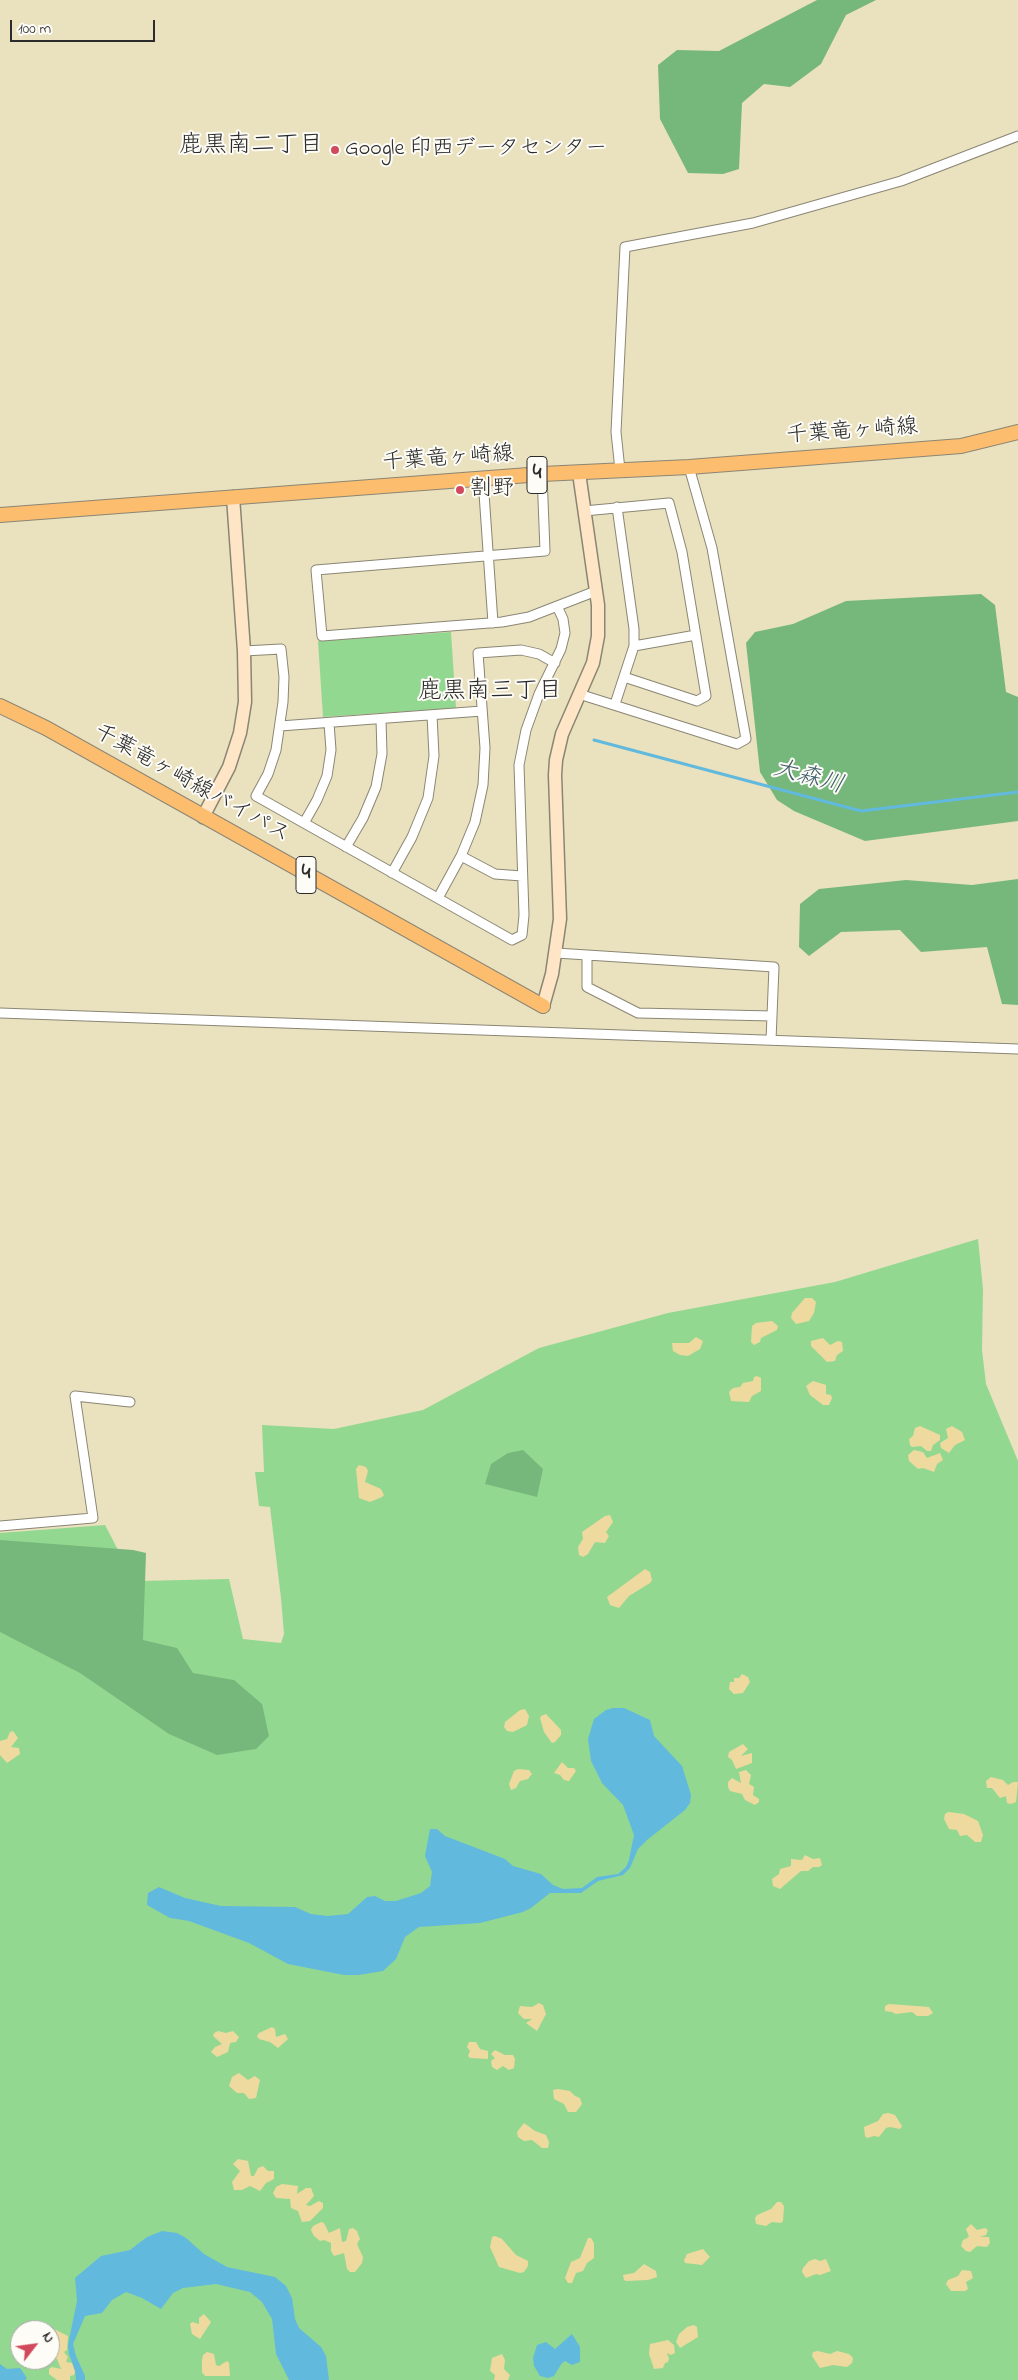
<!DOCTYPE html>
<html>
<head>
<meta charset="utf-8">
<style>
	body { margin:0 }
	#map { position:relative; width:1018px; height:2380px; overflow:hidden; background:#eae1be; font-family:"Indie Flower",sans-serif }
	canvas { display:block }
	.north { position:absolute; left:10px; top:2320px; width:50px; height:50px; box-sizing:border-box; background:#fdfcf7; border:1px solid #a9a8a5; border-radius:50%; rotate:60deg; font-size:14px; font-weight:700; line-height:20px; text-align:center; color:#2b2b2b }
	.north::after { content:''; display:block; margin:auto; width:18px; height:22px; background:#d1495b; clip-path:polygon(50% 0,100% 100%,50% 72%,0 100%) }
	.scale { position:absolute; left:10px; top:20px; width:145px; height:22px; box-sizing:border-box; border:2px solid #2b2b2b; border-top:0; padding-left:6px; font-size:15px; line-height:18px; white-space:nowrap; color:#2b2b2b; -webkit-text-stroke:4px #fdfcf7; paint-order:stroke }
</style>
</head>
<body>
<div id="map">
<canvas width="1018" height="2380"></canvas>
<div class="north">N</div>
<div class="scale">100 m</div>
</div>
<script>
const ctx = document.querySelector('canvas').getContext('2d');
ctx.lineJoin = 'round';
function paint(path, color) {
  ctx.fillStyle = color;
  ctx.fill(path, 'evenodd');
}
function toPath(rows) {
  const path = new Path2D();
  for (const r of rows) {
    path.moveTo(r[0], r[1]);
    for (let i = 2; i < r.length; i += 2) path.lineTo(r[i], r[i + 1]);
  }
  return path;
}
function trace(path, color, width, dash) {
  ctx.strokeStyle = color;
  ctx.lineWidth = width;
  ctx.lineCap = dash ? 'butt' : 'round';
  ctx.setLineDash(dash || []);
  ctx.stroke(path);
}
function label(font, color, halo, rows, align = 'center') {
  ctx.font = font + ' "Indie Flower","Klee One",sans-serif';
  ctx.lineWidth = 4;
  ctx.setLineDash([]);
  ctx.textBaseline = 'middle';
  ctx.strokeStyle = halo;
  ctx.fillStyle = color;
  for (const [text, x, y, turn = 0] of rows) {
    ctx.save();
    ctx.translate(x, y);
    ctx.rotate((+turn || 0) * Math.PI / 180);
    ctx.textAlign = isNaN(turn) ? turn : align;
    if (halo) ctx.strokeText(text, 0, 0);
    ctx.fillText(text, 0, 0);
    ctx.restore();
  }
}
paint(toPath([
	[451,632,456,708,323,717,318,641],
	[978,1239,983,1289,982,1350,986,1384,1018,1461,1018,2380,0,2380,0,1533,105,1525,128,1569,138,1581,229,1579,243,1639,281,1643,284,1634,281,1598,270,1507,259,1506,255,1472,264,1472,262,1425,334,1429,423,1410,539,1348,668,1313,835,1282],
	[20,2330,50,2330,50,2360,20,2360]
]), '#93d891');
paint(toPath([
	[817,0,876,0,846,15,821,64,790,87,764,84,742,103,739,169,723,174,688,173,660,119,658,65,677,50,719,51],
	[981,594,995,605,1006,692,1018,697,1018,821,865,841,794,811,777,800,760,772,746,643,755,632,793,624,846,601],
	[1018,879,1018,1005,1002,1004,987,947,921,952,900,930,841,932,809,956,799,947,800,904,819,889,906,880,972,885],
	[523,1450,543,1469,537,1497,485,1484,491,1464,508,1453],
	[0,1540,133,1550,146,1553,143,1640,177,1648,193,1673,234,1680,262,1704,269,1736,256,1749,217,1755,169,1734,80,1673,0,1632]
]), '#76b87b');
paint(toPath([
	[805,1298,812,1298,816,1302,814,1313,809,1321,796,1324,791,1318,792,1313],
	[772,1321,778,1326,777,1330,761,1338,760,1342,754,1345,751,1342,752,1326,756,1323],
	[696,1337,703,1341,700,1349,688,1356,680,1355,673,1351,672,1343,689,1343],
	[823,1338,830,1345,838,1341,842,1342,843,1351,837,1355,835,1361,827,1362,811,1346,811,1341],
	[757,1376,761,1378,761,1391,752,1396,749,1402,731,1401,729,1392,733,1388,740,1387,743,1383,753,1381,754,1377],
	[813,1381,826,1385,826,1394,831,1395,832,1398,829,1405,823,1405,810,1395,806,1386],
	[920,1426,940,1435,940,1440,933,1445,931,1451,927,1451,921,1446,912,1447,910,1445,909,1439,913,1436,915,1428],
	[952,1426,962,1432,965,1440,955,1445,949,1453,941,1448,940,1443,948,1438,946,1429],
	[914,1450,923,1452,927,1458,940,1453,943,1460,937,1464,934,1472,923,1468,918,1469,909,1461,908,1455],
	[359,1465,366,1467,368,1471,365,1482,381,1489,384,1495,382,1497,370,1502,359,1498,356,1469],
	[610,1515,613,1522,606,1532,609,1536,605,1543,595,1542,588,1554,583,1557,579,1555,578,1547,583,1539,582,1532,605,1516],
	[645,1569,650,1572,652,1580,650,1583,629,1596,619,1608,610,1605,607,1597],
	[742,1674,748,1677,750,1682,743,1693,734,1694,729,1689,730,1682,734,1682,734,1678,739,1678],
	[525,1709,529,1716,527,1725,513,1732,507,1731,504,1727,505,1722,520,1710],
	[546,1714,561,1730,561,1735,555,1742,552,1743,544,1732,540,1718,541,1716],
	[13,1731,18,1738,11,1747,19,1748,20,1754,7,1763,0,1755,0,1741,7,1739,10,1732],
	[743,1744,748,1749,741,1756,752,1753,752,1763,736,1769,732,1760,728,1757,729,1752],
	[562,1762,568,1768,574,1768,576,1771,569,1781,564,1780,560,1775,554,1773],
	[518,1769,529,1770,532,1774,528,1779,520,1781,516,1788,511,1790,509,1784,514,1771],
	[746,1770,751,1775,749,1784,754,1787,753,1795,759,1799,759,1802,755,1805,745,1800,742,1794,730,1791,728,1787,728,1782,732,1778,741,1783,739,1772],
	[991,1777,1003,1780,1008,1785,1013,1782,1018,1782,1016,1802,1011,1804,1007,1803,1006,1796,1000,1798,992,1788,987,1788,986,1781],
	[948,1812,964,1814,978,1821,983,1835,981,1842,975,1842,967,1835,960,1836,957,1830,949,1829,944,1819,945,1814],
	[805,1855,813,1859,820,1858,822,1865,819,1867,813,1867,808,1871,801,1871,780,1889,773,1886,772,1879,779,1874,780,1869,791,1866,791,1859,802,1860],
	[539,2003,543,2005,546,2014,537,2031,526,2023,532,2019,524,2019,518,2013,520,2006,532,2007],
	[889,2004,929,2007,933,2013,928,2016,917,2016,912,2012,896,2014,892,2012,885,2011,885,2006],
	[272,2027,275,2029,276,2037,285,2034,288,2039,278,2048,270,2042,259,2039,257,2036,259,2033],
	[218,2031,226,2033,233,2031,239,2037,236,2042,230,2043,228,2052,217,2057,211,2052,215,2047,222,2044,213,2036,214,2033],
	[469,2042,476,2042,480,2049,488,2051,488,2059,470,2058,468,2056,470,2051,467,2047],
	[495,2050,505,2055,513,2055,515,2059,514,2068,509,2070,503,2066,497,2070,492,2067,491,2061,495,2058,491,2054],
	[239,2073,248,2080,255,2076,260,2080,256,2098,249,2099,244,2093,237,2093,229,2086,232,2077],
	[558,2089,570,2091,575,2096,580,2098,582,2104,576,2112,568,2112,564,2104,554,2099,553,2090],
	[888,2113,895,2115,902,2126,900,2129,890,2127,886,2128,879,2137,874,2136,867,2138,865,2136,864,2127,878,2121,883,2114],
	[524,2123,535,2131,546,2135,549,2142,548,2148,542,2148,532,2140,524,2141,518,2137,517,2132],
	[238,2159,248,2161,251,2176,254,2176,258,2168,263,2166,268,2171,274,2171,274,2179,266,2183,260,2191,250,2186,242,2190,234,2190,232,2182,240,2171,233,2164],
	[282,2184,298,2186,297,2194,306,2188,311,2188,314,2196,306,2205,310,2206,319,2201,323,2203,323,2208,310,2221,302,2222,298,2211,291,2208,290,2199,276,2198,273,2193,276,2187],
	[777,2202,781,2202,784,2206,783,2221,781,2223,772,2222,766,2226,756,2224,755,2218,757,2215,771,2209],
	[321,2222,324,2223,329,2233,340,2228,342,2242,346,2241,349,2229,353,2228,357,2231,360,2239,357,2244,363,2257,362,2263,355,2272,350,2272,347,2269,344,2253,334,2256,331,2251,331,2243,324,2240,320,2241,314,2236,311,2230,313,2226],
	[971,2224,977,2230,985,2228,988,2230,986,2235,980,2237,989,2237,990,2243,987,2247,977,2246,970,2252,966,2251,961,2246,963,2240,969,2237,966,2229],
	[495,2236,502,2239,516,2255,528,2261,528,2266,524,2272,520,2273,499,2267,490,2247,492,2237],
	[588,2238,591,2238,594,2243,594,2258,587,2263,583,2271,576,2273,572,2283,568,2283,565,2278,571,2262,580,2258],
	[703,2249,710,2257,702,2265,685,2263,684,2260,687,2254],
	[815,2259,820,2261,826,2259,831,2271,820,2275,816,2274,806,2278,802,2272,803,2268,809,2261],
	[644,2264,656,2271,657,2277,648,2280,626,2281,624,2280,623,2275,634,2273],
	[962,2270,971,2271,973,2278,966,2282,968,2289,965,2291,951,2291,946,2284,948,2280,958,2276],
	[204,2314,211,2322,200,2339,192,2334,190,2324,192,2322,199,2324,199,2318],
	[694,2325,697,2327,698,2337,680,2348,676,2342,679,2334,687,2327],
	[56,2330,68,2336,67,2350,64,2352,68,2357,66,2362,72,2363,75,2372,74,2375,70,2376,70,2380,57,2380,49,2374,49,2369,52,2367,61,2369,57,2359,50,2353,51,2347,58,2346,50,2342,50,2331],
	[668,2340,674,2345,675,2353,671,2355,667,2353,669,2359,668,2362,665,2363,663,2368,654,2369,649,2354,650,2344],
	[818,2351,830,2354,837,2351,849,2354,853,2358,852,2363,847,2367,833,2365,820,2368,812,2356,813,2352],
	[207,2352,214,2354,216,2365,219,2366,227,2361,229,2363,230,2376,205,2376,202,2372,202,2360,203,2355],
	[502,2354,505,2360,504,2369,510,2375,508,2380,494,2380,495,2375,490,2371,492,2358]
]), '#eeda9e');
paint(toPath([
	[613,1708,624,1708,650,1720,654,1736,682,1766,691,1795,690,1803,685,1810,647,1840,638,1849,630,1868,623,1875,598,1881,581,1893,550,1893,531,1908,523,1912,480,1923,419,1927,405,1937,396,1959,383,1971,359,1975,344,1975,288,1964,249,1943,189,1921,170,1918,147,1905,148,1893,159,1887,185,1898,221,1906,295,1907,311,1914,328,1916,348,1914,367,1897,375,1896,385,1901,396,1901,421,1893,430,1886,432,1872,425,1856,430,1829,437,1829,445,1836,505,1859,513,1866,541,1874,553,1885,563,1889,582,1888,597,1877,618,1874,626,1867,629,1860,634,1835,623,1805,602,1783,591,1761,588,1739,594,1719,606,1710],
	[162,2231,177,2233,186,2238,204,2254,227,2267,275,2277,286,2286,292,2298,295,2319,299,2328,321,2347,326,2356,329,2380,289,2380,276,2354,272,2319,262,2302,250,2292,216,2284,183,2288,173,2293,161,2309,142,2298,126,2292,112,2300,102,2313,85,2316,73,2344,76,2356,85,2376,85,2380,76,2380,75,2370,69,2354,68,2345,77,2301,75,2278,101,2256,130,2250,147,2237],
	[572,2334,580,2347,580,2362,572,2365,565,2361,562,2363,554,2376,548,2378,540,2376,534,2366,533,2358,537,2345,546,2342,555,2349],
	[0,2364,7,2369,20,2368,27,2378,25,2380,0,2380]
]), '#61b9de');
trace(toPath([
	[594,740,861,811,1018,792]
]), '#61b9de', 3);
const street = toPath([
	[620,470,616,432,625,247,753,223,901,181,1018,136],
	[542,474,545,551,316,570,322,636,502,622,529,617,596,591],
	[483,479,493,623],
	[584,511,669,503,682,552,706,696,697,701,624,677],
	[634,646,696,635],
	[244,651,281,649,284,677,283,702,276,750,268,774,256,796,512,940,522,935,524,915,519,765,526,730,539,694,561,649,565,633,563,619,557,606],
	[579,694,737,744,746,739,712,548,689,467],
	[615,704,634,646,634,629,617,507],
	[280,726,482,711],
	[304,823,317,800,327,776,331,750,329,723],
	[346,847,363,818,376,787,382,754,381,719],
	[461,856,495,874,522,876],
	[392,873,412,837,428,798,434,756,432,715],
	[438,898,461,856,475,822,483,785,485,748,478,653,521,650,539,654,555,663],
	[556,953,774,967,771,1040],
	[587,955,587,987,638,1013,772,1016],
	[0,1013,1018,1049],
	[0,1526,93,1518,75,1396,130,1402]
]);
const secondary = toPath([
	[203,817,229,767,240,733,245,702,244,651,233,497],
	[543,1006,552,974,560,919,555,775,556,760,562,734,593,663,598,636,598,605,579,473]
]);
const primary = toPath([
	[0,515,542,474,689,467,871,453,961,446,1018,432],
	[0,706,46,728,543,1006]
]);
trace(street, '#8a8674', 11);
trace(secondary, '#8a8674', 15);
trace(primary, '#8a8674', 16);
trace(street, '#fff', 9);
trace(secondary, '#fee5c5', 12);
trace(primary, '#fcbd6f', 14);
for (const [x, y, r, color] of [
	[335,150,5,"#d1495b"],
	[460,490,5,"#d1495b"]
]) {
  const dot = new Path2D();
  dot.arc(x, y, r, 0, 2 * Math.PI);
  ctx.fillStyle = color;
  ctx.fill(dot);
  trace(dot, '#fdfcf7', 2);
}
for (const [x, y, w] of [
	[537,475,20],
	[306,875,20]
]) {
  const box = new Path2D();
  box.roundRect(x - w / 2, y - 18.5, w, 37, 4);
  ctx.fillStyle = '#fdfcf7';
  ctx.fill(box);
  trace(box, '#2b2b2b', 1);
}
label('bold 21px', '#2b2b2b', null, [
	["4",537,475],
	["4",306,875]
]);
label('22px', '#2b2b2b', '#fdfcf7', [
	["Google 印西データセンター",345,150],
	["割野",470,490]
], 'left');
label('22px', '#2b2b2b', '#fdfcf7', [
	["千葉竜ヶ崎線",852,433,-4],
	["千葉竜ヶ崎線",448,460,-4],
	["千葉竜ヶ崎線バイパス",191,785,29]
]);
label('24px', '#2b2b2b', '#fdfcf7', [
	["鹿黒南二丁目",251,147],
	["鹿黒南三丁目",490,693]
]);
label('italic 24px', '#3e5d6a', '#fdfcf7', [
	["大森川",808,779,15]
]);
</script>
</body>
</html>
